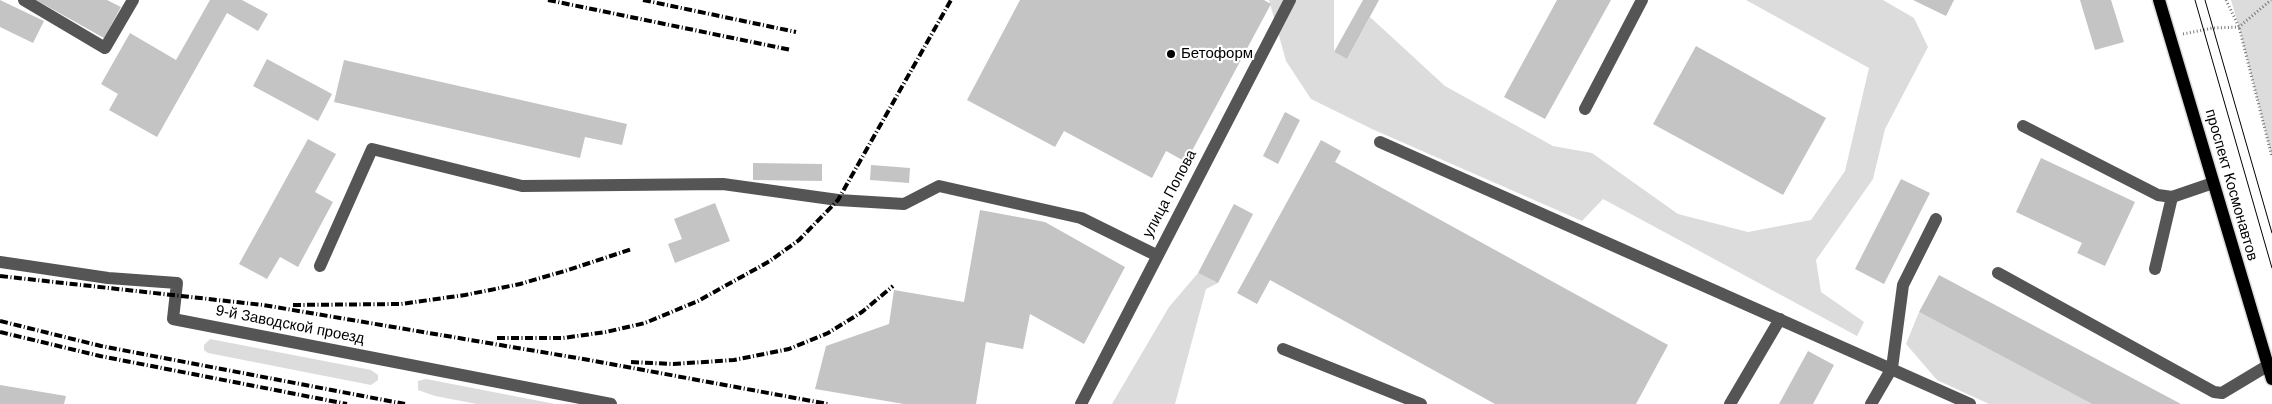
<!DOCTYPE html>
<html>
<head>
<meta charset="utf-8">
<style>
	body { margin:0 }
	canvas { display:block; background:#fff }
</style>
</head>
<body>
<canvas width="2272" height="404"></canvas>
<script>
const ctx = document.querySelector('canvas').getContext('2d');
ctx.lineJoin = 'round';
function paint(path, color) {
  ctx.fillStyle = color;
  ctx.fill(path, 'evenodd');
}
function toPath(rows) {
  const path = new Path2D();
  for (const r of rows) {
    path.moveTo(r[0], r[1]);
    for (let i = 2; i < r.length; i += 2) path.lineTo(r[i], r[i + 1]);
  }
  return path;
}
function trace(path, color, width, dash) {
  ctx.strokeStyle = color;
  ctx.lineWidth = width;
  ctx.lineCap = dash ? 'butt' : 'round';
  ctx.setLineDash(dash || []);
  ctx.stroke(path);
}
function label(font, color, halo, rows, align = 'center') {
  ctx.font = font + ' Arial,sans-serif';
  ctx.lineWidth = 4.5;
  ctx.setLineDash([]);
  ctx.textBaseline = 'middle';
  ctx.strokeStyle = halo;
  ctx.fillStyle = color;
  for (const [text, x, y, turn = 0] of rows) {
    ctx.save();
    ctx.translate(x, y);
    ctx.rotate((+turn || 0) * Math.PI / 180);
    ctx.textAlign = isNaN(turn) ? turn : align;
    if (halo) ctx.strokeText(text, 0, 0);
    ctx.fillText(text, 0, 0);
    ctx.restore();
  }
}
paint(toPath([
	[1269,0,1334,0,1334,52,1347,59,1370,17,1445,86,1553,146,1592,153,1678,214,1748,232,1811,220,1845,171,1869,68,1746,0,1883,0,1914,18,1928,47,1885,129,1873,179,1816,260,1821,292,1864,322,1857,336,1603,199,1582,221,1372,129,1311,99,1286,61],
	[2231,0,2272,0,2272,157,2239,27],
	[1198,273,1218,283,1206,289,1175,404,1112,404,1169,307],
	[1919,312,2092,404,1989,404,1937,380,1906,344],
	[210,339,371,370,378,375,378,380,371,385,208,353,204,350,204,345],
	[426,379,555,404,477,404,435,396,418,390,418,381]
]), '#dcdcdc');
paint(toPath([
	[0,0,44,21,33,43,0,27],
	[36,0,107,0,121,7,104,38],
	[210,0,242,0,268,14,258,31,227,13,157,137,109,110,118,94,101,84,130,33,176,60],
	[1020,0,1264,0,1271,4,1186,162,1166,151,1152,178,1064,131,1055,147,967,100],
	[1363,0,1379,0,1347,59,1334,52],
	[1557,0,1611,0,1545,119,1504,97],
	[1913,0,1954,0,1946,16],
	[2080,0,2111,0,2124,42,2095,50],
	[1696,46,1826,118,1783,195,1653,124],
	[267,59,332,94,318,121,253,86],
	[344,60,627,124,622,145,585,137,580,158,334,102],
	[1285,112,1300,120,1278,164,1263,156],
	[308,139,336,154,315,192,333,202,298,267,280,257,267,279,239,264],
	[1321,140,1341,151,1335,162,1668,345,1636,404,1495,404,1270,280,1257,304,1237,293],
	[2041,158,2135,202,2105,266,2077,253,2082,243,2016,212],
	[753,163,822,164,822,181,753,180],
	[871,165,910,168,909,183,870,180],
	[1901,179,1930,193,1884,284,1855,269],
	[715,203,730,241,675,263,668,244,682,239,674,219],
	[1234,204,1253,214,1218,283,1198,273],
	[980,210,1045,222,1125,267,1084,344,1030,314,1023,349,986,342,976,404,904,404,815,389,826,346,889,324,894,290,964,302],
	[1939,275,2181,404,2092,404,1919,312],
	[1808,351,1834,365,1813,404,1779,404],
	[0,385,66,396,64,404,0,404]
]), '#c4c4c4');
const major = toPath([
	[2159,0,2272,379]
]);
trace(major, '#dbdbdb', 15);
trace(toPath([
	[2226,0,2239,27,2272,157],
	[2183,34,2213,28,2239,27,2271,0]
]), '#777', 3, [1, 2.5]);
trace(toPath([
	[24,0,105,48,133,0],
	[1585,109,1642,0],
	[2023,126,2158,195,2172,197,2213,183],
	[1380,142,1970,404],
	[0,262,108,278,177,283,173,319,611,404],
	[320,266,372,149,522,186,723,184,838,200,904,204,939,186,1081,218,1156,255],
	[2155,269,2172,197],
	[1998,273,2214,392,2222,393,2267,366],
	[1283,349,1421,404],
	[1081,404,1290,0],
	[1730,404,1780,319],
	[1871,404,1892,368,1903,285,1936,219]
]), '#555', 12);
trace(major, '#000', 12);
trace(toPath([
	[2195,0,2272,268],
	[2205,0,2272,233]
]), '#000', 1);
trace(toPath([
	[548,0,791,50],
	[643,0,796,32],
	[0,276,263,305,589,360,828,404],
	[293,305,401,304,465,295,520,284,568,270,632,249],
	[0,321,101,346,405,404],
	[0,332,100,356,347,404],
	[497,338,563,338,606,332,645,323,698,301,770,261,799,240,838,200,951,0],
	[631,362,673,364,734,360,789,349,828,333,862,312,893,286]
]), '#000', 4, [8, 2.5, 1, 2.5]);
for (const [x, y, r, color] of [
	[1171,54,5,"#000"]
]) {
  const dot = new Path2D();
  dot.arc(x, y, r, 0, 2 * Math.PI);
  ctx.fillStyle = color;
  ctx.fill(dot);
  trace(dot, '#fff', 2);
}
label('15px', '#000', '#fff', [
	["Бетоформ",1181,54]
], 'left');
label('15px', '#000', '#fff', [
	["проспект Космонавтов",2231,185,74],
	["улица Попова",1170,194,-62],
	["9-й Заводской проезд",290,325,11]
]);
</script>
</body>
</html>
